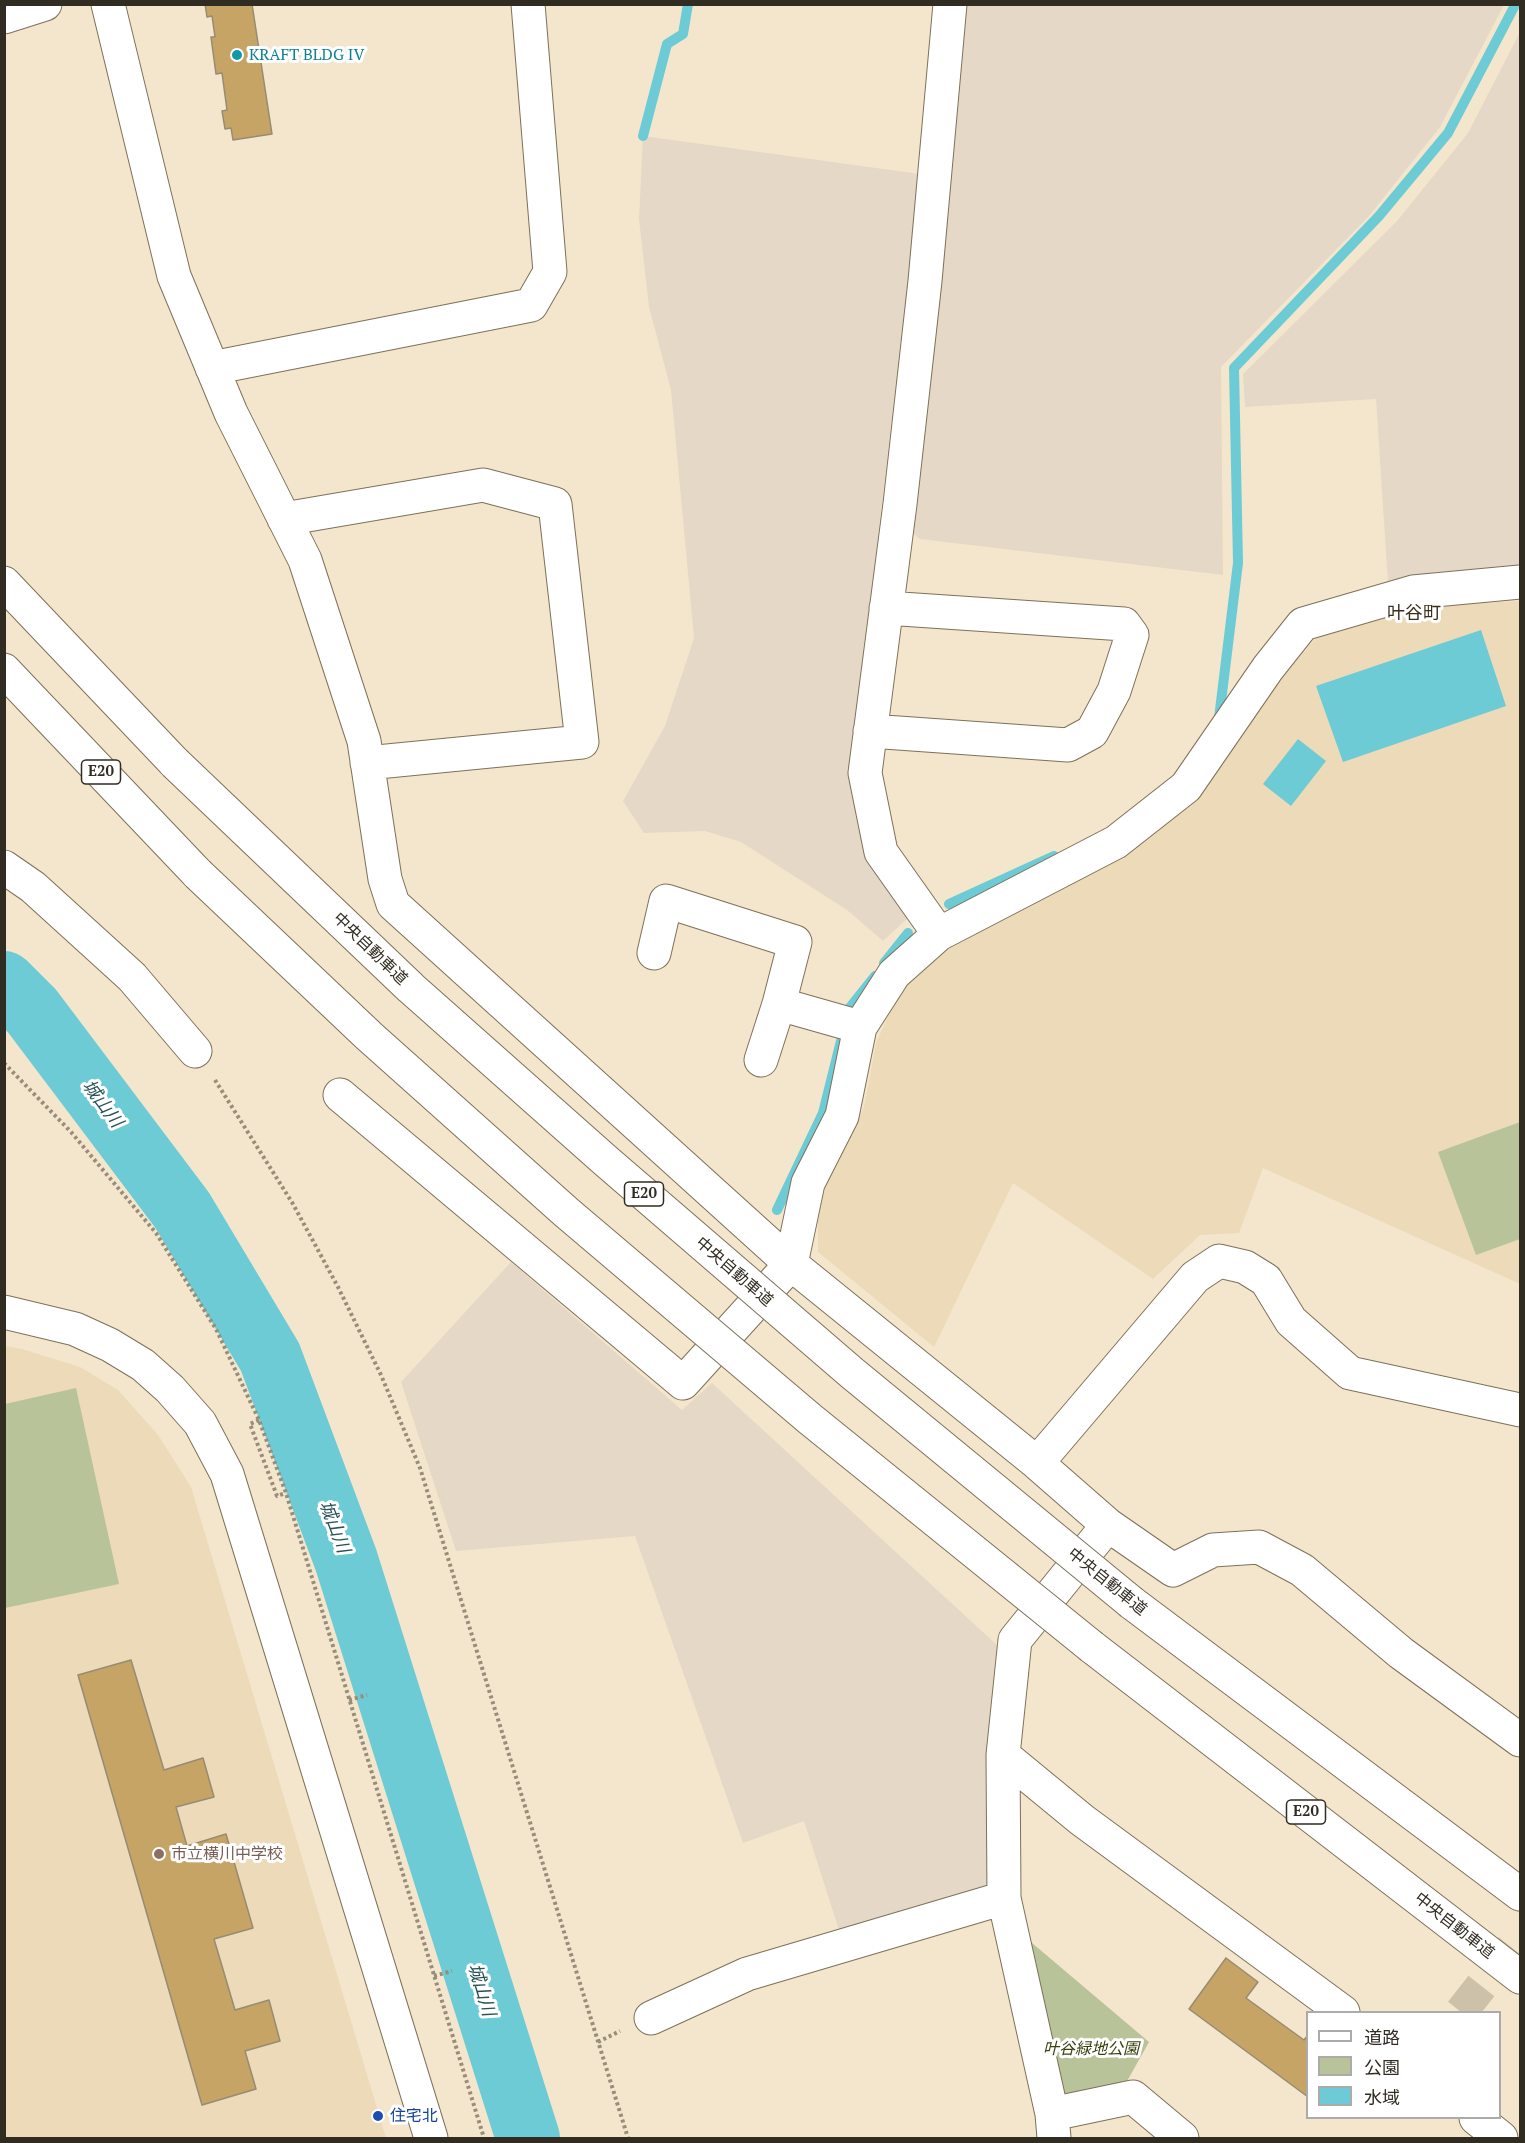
<!DOCTYPE html>
<html>
<head>
<meta charset="utf-8">
<style>
	body { margin:0 }
	#map { position:relative; width:1525px; height:2143px; overflow:hidden; background:#f4e6cc; font-family:"PT Serif","Noto Sans JP",serif }
	canvas { display:block }
	.frame { position:absolute; inset:0; border:6px solid #312c22; pointer-events:none }
	.legend { position:absolute; left:1306px; top:2011px; width:195px; height:108px; box-sizing:border-box; background:#fff; border:2px solid #adaba7; margin:0; padding:8px 10px; list-style:none; font-size:18px; color:#312c22 }
	.legend li { display:flex; align-items:center; gap:12px; height:30px }
	.legend b { width:30px; border:2px solid #adaba7 }
</style>
</head>
<body>
<div id="map">
<canvas width="1525" height="2143"></canvas>
<div class="frame"></div>
<ul class="legend">
<li><b style="height:8px;background:#fff"></b>道路</li>
<li><b style="height:16px;background:#b9c39a"></b>公園</li>
<li><b style="height:16px;background:#6ccbd4"></b>水域</li>
</ul>
</div>
<script>
const ctx = document.querySelector('canvas').getContext('2d');
ctx.lineJoin = 'round';
function paint(path, color) {
  ctx.fillStyle = color;
  ctx.fill(path, 'evenodd');
}
function toPath(rows) {
  const path = new Path2D();
  for (const r of rows) {
    path.moveTo(r[0], r[1]);
    for (let i = 2; i < r.length; i += 2) path.lineTo(r[i], r[i + 1]);
  }
  return path;
}
function trace(path, color, width, dash) {
  ctx.strokeStyle = color;
  ctx.lineWidth = width;
  ctx.lineCap = dash ? 'butt' : 'round';
  ctx.setLineDash(dash || []);
  ctx.stroke(path);
}
function label(font, color, halo, rows, align = 'center') {
  ctx.font = font + ' "PT Serif","Noto Sans JP",serif';
  ctx.lineWidth = 6;
  ctx.setLineDash([]);
  ctx.textBaseline = 'middle';
  ctx.strokeStyle = halo;
  ctx.fillStyle = color;
  for (const [text, x, y, turn = 0] of rows) {
    ctx.save();
    ctx.translate(x, y);
    ctx.rotate((+turn || 0) * Math.PI / 180);
    ctx.textAlign = isNaN(turn) ? turn : align;
    if (halo) ctx.strokeText(text, 0, 0);
    ctx.fillText(text, 0, 0);
    ctx.restore();
  }
}
paint(toPath([
	[1520,601,1520,1284,1263,1168,1239,1233,1200,1235,1153,1279,1013,1183,934,1347,818,1252,818,1193,864,1107,876,1043,897,996,932,958,1119,858,1193,804,1253,710,1316,638,1371,618,1458,604],
	[5,1346,22,1349,80,1367,118,1390,158,1435,191,1487,386,2138,5,2138]
]), '#ecdab9');
paint(toPath([
	[967,5,1504,5,1440,127,1369,216,1221,367,1223,575,920,539,911,532],
	[1520,32,1520,570,1388,583,1376,399,1245,407,1243,374,1397,221,1468,133],
	[643,136,920,174,853,754,910,916,883,941,847,910,741,842,705,831,644,833,623,801,665,726,694,638,671,390,649,307,639,219],
	[511,1262,682,1410,712,1383,997,1645,990,1780,990,1885,839,1930,804,1821,743,1843,635,1536,456,1551,401,1382]
]), '#e6d8c6');
paint(toPath([
	[1520,1122,1520,1239,1476,1255,1438,1152],
	[76,1388,119,1584,5,1608,5,1404],
	[1025,1937,1149,2042,1126,2083,1059,2101]
]), '#b9c39a');
paint(toPath([
	[1481,630,1506,706,1343,762,1316,686],
	[1298,739,1326,761,1291,806,1263,784]
]), '#6ccbd4');
trace(toPath([
	[643,136,667,44,683,34,688,4],
	[1219,718,1238,563,1234,368,1379,216,1448,133,1514,7],
	[949,904,1054,856],
	[884,963,908,933],
	[847,1011,875,976],
	[777,1210,823,1113,841,1041]
]), '#6ccbd4', 10);
trace(toPath([
	[4,983,32,1011,182,1210,270,1357,346,1560,528,2138]
]), '#6ccbd4', 64);
const building = toPath([
	[205,4,252,4,272,134,233,140,231,128,225,129,222,111,227,110,222,73,216,74,211,37,215,37,212,16,207,17,205,4],
	[131,1660,164,1770,203,1758,214,1797,176,1807,187,1846,226,1834,253,1928,214,1939,235,2010,269,2000,280,2041,245,2051,256,2089,202,2105,78,1675,131,1660],
	[1226,1958,1258,1982,1246,1998,1304,2040,1308,2035,1308,2097,1189,2009,1226,1958]
]);
paint(building, '#c5a465');
trace(building, '#988b73', 1.5);
trace(toPath([
	[1461,2012,1520,1937]
]), '#cdc1aa', 33, [33, 16]);
const minor = toPath([
	[108,4,174,276,231,413,305,560,364,741,385,879,393,904,791,1264,683,1383,340,1095],
	[4,17,45,4],
	[212,368,531,305,550,272,528,4],
	[284,519,483,485,555,504,582,742,367,763],
	[1520,582,1413,592,1303,624,1268,668,1186,787,1116,842,939,934,894,974,860,1027,842,1116,808,1183,791,1264,1037,1463,1108,1525,1173,1570,1213,1550,1259,1547,1302,1570,1401,1653,1520,1740],
	[870,731,1068,745,1092,732,1114,691,1132,635,1124,624,886,608],
	[4,867,33,887,132,977,195,1051],
	[939,934,881,852,865,773,900,504,925,281,950,4],
	[654,953,666,901,795,942,779,1004],
	[761,1060,779,1004,860,1027],
	[4,1312,75,1329,110,1345,143,1365,170,1389,200,1423,227,1474,431,2138],
	[1037,1463,1195,1277,1219,1261,1245,1267,1266,1280,1291,1321,1350,1373,1520,1410],
	[1003,1755,1082,1820,1343,2012],
	[651,2018,747,1974,1004,1898],
	[1052,2114,1133,2097,1182,2138],
	[1476,2118,1501,2138],
	[1054,2138,1052,2114,1004,1898,1003,1755,1015,1640,1108,1525]
]);
const highway = toPath([
	[4,583,175,763],
	[4,670,198,874],
	[1132,1603,1520,1894],
	[1092,1647,1520,1977]
]);
trace(minor, '#7d715a', 35);
trace(highway, '#7d715a', 35);
trace(toPath([
	[4,1063,71,1132,156,1233,216,1329,259,1420,286,1493,484,2138],
	[215,1080,293,1204,338,1287,381,1375,420,1468,628,2138],
	[259,1420,250,1424,277,1496,286,1493],
	[349,1700,367,1695],
	[434,1976,452,1971],
	[598,2042,620,2031]
]), '#978d7a', 4, [3, 3]);
trace(minor, '#fff', 33);
trace(highway, '#fff', 33);
const highwayBridge = toPath([
	[175,763,411,988,606,1161,852,1373,1132,1603],
	[198,874,369,1036,566,1212,810,1419,1092,1647]
]);
trace(highwayBridge, '#7d715a', 35, []);
trace(highwayBridge, '#fff', 33);
for (const [x, y, r, color] of [
	[237,55,6,"#0f9aa8"],
	[159,1854,6,"#8d6e63"],
	[378,2116,6,"#1a4fb4"]
]) {
  const dot = new Path2D();
  dot.arc(x, y, r, 0, 2 * Math.PI);
  ctx.fillStyle = color;
  ctx.fill(dot);
  trace(dot, '#fff', 2);
}
for (const [x, y, w] of [
	[101,772,39],
	[644,1194,39],
	[1306,1812,39]
]) {
  const box = new Path2D();
  box.roundRect(x - w / 2, y - 12, w, 24, 4.5);
  ctx.fillStyle = '#fff';
  ctx.fill(box);
  trace(box, '#312c22', 1.5);
}
label('bold 15px', '#312c22', null, [
	["E20",101,772],
	["E20",644,1194],
	["E20",1306,1812]
]);
label('16px', '#0d838f', '#fff', [
	["KRAFT BLDG IV",249,55]
], 'left');
label('16px', '#312c22', '#fff', [
	["中央自動車道",370,949,44],
	["中央自動車道",734,1272,41],
	["中央自動車道",1107,1582,39],
	["中央自動車道",1454,1926,38]
]);
label('16px', '#785e54', '#fff', [
	["市立横川中学校",171,1854]
], 'left');
label('italic 16px', '#38410e', '#fff', [
	["叶谷緑地公園",1091,2049]
]);
label('16px', '#164399', '#fff', [
	["住宅北",390,2116]
], 'left');
label('18px', '#3a2f1a', '#fff', [
	["叶谷町",1414,614]
]);
label('italic 18px', '#285358', '#fff', [
	["城山川",102,1104,53],
	["城山川",334,1527,69],
	["城山川",481,1990,73]
]);
</script>
</body>
</html>
